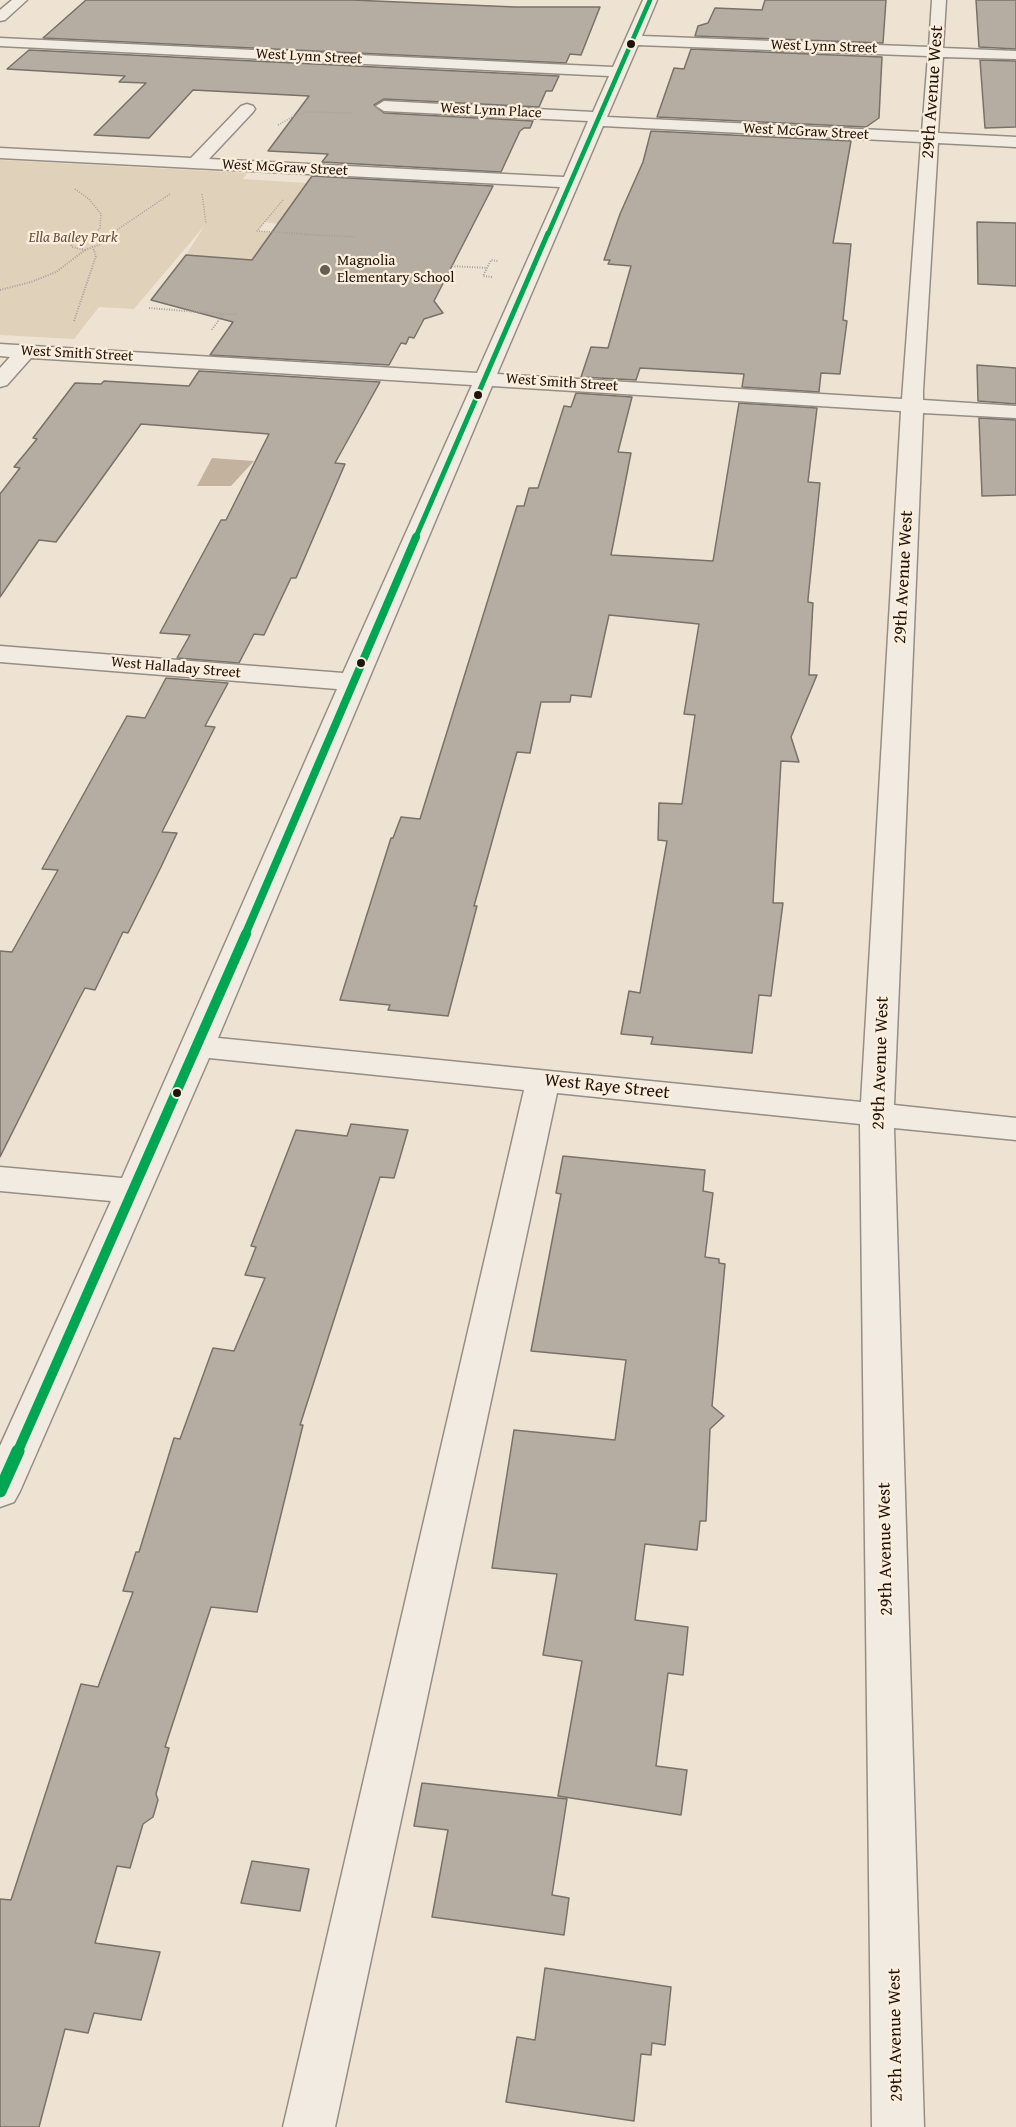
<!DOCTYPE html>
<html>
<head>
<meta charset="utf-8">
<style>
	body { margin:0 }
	canvas { display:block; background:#eee3d2 }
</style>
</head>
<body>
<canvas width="1016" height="2127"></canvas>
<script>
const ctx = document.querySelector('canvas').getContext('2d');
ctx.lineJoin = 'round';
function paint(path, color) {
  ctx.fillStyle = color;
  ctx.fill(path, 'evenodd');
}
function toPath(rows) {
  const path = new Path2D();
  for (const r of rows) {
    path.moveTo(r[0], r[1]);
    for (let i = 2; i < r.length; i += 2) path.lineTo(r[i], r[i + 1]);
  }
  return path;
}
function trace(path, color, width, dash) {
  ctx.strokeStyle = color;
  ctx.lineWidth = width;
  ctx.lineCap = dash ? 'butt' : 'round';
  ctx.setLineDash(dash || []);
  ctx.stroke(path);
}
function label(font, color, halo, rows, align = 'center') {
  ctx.font = font + ' "Gentium Book Plus",serif';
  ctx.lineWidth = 4.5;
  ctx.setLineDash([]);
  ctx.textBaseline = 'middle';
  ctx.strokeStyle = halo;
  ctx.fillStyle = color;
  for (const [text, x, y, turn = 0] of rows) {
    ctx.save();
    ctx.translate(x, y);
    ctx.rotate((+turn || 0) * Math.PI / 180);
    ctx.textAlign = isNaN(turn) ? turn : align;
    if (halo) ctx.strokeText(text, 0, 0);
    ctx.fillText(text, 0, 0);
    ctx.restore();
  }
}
paint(toPath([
	[0,160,247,173,243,179,307,183,278,224,265,222,258,231,323,235,302,264,186,255,205,225,134,309,99,307,74,339,0,335]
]), '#e0d1ba');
paint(toPath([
	[212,458,254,461,231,486,197,486]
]), '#c3b39e');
const building = toPath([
	[86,0,352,0,515,7,600,7,581,55,570,54,566,63,43,38,86,0],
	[765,0,886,0,883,43,695,36,698,26,708,23,715,8,762,10,765,0],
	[976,0,1016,0,1016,49,979,47,976,0],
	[691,49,882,57,879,118,866,127,657,117,674,68,684,69,691,49],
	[29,50,559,76,552,91,546,91,539,107,384,99,374,105,384,113,533,121,530,128,524,128,520,131,501,172,322,162,328,154,268,151,309,96,193,90,149,138,94,135,146,83,119,82,125,76,7,69,29,50],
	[980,60,1016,61,1016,127,985,128,980,60],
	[651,131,851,141,833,243,851,244,843,320,847,321,840,374,821,373,819,392,742,387,744,374,640,368,636,380,581,377,591,347,608,348,631,266,608,264,610,260,604,260,620,214,643,162,651,131],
	[312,176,493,186,434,301,443,313,424,319,414,338,409,337,406,344,401,343,389,365,210,355,233,322,151,300,186,255,252,260,312,176],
	[977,222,1016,223,1016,286,978,284,977,222],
	[977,365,1016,368,1016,404,978,401,977,365],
	[199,371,380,382,335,463,345,464,296,578,291,578,264,635,254,634,239,663,177,658,190,635,160,633,221,520,226,520,269,434,141,424,56,542,39,540,0,597,0,494,20,468,14,467,37,439,33,438,75,383,101,384,104,381,189,386,199,371],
	[576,393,632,397,618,452,631,453,611,555,713,561,739,403,817,408,808,482,820,483,808,599,808,602,813,603,809,675,817,675,791,737,799,762,781,761,773,903,783,903,771,996,759,995,752,1053,651,1044,653,1037,621,1034,629,991,640,993,667,841,658,840,659,803,682,804,695,715,684,714,699,624,609,615,591,697,571,695,570,702,541,702,530,753,517,752,474,906,477,906,448,1016,388,1010,390,1005,340,1000,391,838,393,838,401,817,420,819,517,506,524,506,529,488,538,488,564,406,571,407,576,393],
	[979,418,1016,420,1016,495,982,496,979,418],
	[166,678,228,683,205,726,215,727,162,832,177,833,161,867,128,933,123,932,95,990,85,988,78,1001,0,1157,0,951,12,952,58,870,42,869,127,716,145,718,166,678],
	[351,1124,408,1130,394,1178,380,1177,300,1425,303,1425,257,1612,211,1607,165,1747,169,1748,156,1794,158,1800,153,1817,143,1824,130,1868,117,1866,95,1943,160,1952,141,2020,94,2013,88,2033,65,2029,39,2127,0,2127,0,1899,11,1900,81,1684,98,1687,133,1592,123,1591,136,1552,139,1552,174,1438,180,1439,213,1348,234,1351,265,1278,245,1275,256,1247,251,1246,296,1130,347,1136,351,1124],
	[563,1156,705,1170,703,1191,713,1193,705,1257,719,1259,719,1263,725,1264,712,1406,724,1416,710,1429,706,1521,700,1521,697,1550,645,1544,635,1620,688,1627,683,1675,668,1673,656,1766,687,1770,681,1815,558,1796,582,1661,543,1655,557,1574,492,1568,514,1430,615,1440,626,1360,531,1351,561,1194,556,1193,563,1156],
	[422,1783,567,1799,552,1895,569,1898,564,1935,432,1917,448,1830,414,1826,422,1783],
	[252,1861,309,1869,300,1911,241,1903,252,1861],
	[545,1968,671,1987,665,2045,652,2043,651,2055,641,2054,634,2121,506,2102,517,2037,535,2040,545,1968]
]);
paint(building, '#b5ada1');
trace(building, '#79726a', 1.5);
const minor = toPath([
	[12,0,27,0,5,20,0,21,0,10,12,0],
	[643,0,657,0,642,36,929,47,932,0,946,0,943,48,1016,51,1016,59,943,57,938,133,1016,137,1016,147,938,143,923,391,923,400,1016,406,1016,418,923,413,894,1105,1016,1118,1016,1140,894,1128,924,2127,872,2127,860,1124,557,1093,335,2127,283,2127,524,1090,209,1058,20,1491,14,1502,0,1507,0,1446,111,1201,0,1191,0,1167,122,1178,337,689,0,662,0,646,343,673,472,385,31,358,7,385,0,387,0,368,10,357,0,356,0,344,477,373,560,187,0,158,0,148,191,158,241,106,247,104,253,106,255,109,253,112,209,159,564,177,588,121,384,111,376,106,384,101,593,112,609,76,0,46,0,38,613,67,643,0],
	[638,45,928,56,922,132,607,117,638,45],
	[603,126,921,142,902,399,497,374,603,126],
	[492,386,901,411,861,1102,218,1038,492,386]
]);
trace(minor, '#968e84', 3);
trace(toPath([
	[278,125,294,116,308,112,351,113],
	[75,189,89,199,101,214,100,228,95,234],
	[202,194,206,224],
	[283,200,257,231,309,234],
	[111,234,170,194]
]), '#a7a29c', 1.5, [1, 1.5]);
trace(toPath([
	[284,233,355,237],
	[102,240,113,233],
	[85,250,101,244,102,240,94,236],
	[452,266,487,268],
	[492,277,483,276,491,260,498,261],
	[0,290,31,282,56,272,85,250,72,247,71,243,94,236,97,233],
	[149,308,223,314,211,331],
	[223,314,238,314],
	[74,321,96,256,93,248]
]), '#a7a29c', 2, [1, 1.5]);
paint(minor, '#f1ebe2');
trace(toPath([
	[548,234,650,0]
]), '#00a651', 4.5);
trace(toPath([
	[415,539,548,233]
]), '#00a651', 5);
trace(toPath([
	[245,935,416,537]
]), '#00a651', 8);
trace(toPath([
	[17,1453,246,934]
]), '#00a651', 10);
trace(toPath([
	[0,1491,18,1451]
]), '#00a651', 13);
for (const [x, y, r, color] of [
	[631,44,5,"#1f150f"],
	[325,270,6,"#675d53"],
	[478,395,5,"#1f150f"],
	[361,663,5,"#1f150f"],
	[177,1093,5,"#1f150f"]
]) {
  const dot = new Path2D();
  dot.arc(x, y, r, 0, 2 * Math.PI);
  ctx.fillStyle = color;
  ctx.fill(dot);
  trace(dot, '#fceeda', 2);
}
label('15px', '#1f150f', '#fceeda', [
	["West Lynn Street",824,47,2],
	["West Lynn Street",309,57,3],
	["West Lynn Place",491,111,3],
	["West McGraw Street",806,132,3],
	["West McGraw Street",285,168,3],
	["West Smith Street",77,354,3],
	["West Smith Street",562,383,4],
	["West Halladay Street",176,668,5]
]);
label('italic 15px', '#5f5244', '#fceeda', [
	["Ella Bailey Park",73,238]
]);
label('15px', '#1f150f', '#fceeda', [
	["Magnolia",337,261],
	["Elementary School",337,278]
], 'left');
label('18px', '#1f150f', '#fceeda', [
	["29th Avenue West",933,92,-86],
	["29th Avenue West",904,577,-87],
	["29th Avenue West",881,1063,-88],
	["West Raye Street",607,1087,6],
	["29th Avenue West",886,1549,-91],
	["29th Avenue West",896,2035,-91]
]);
</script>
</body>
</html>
